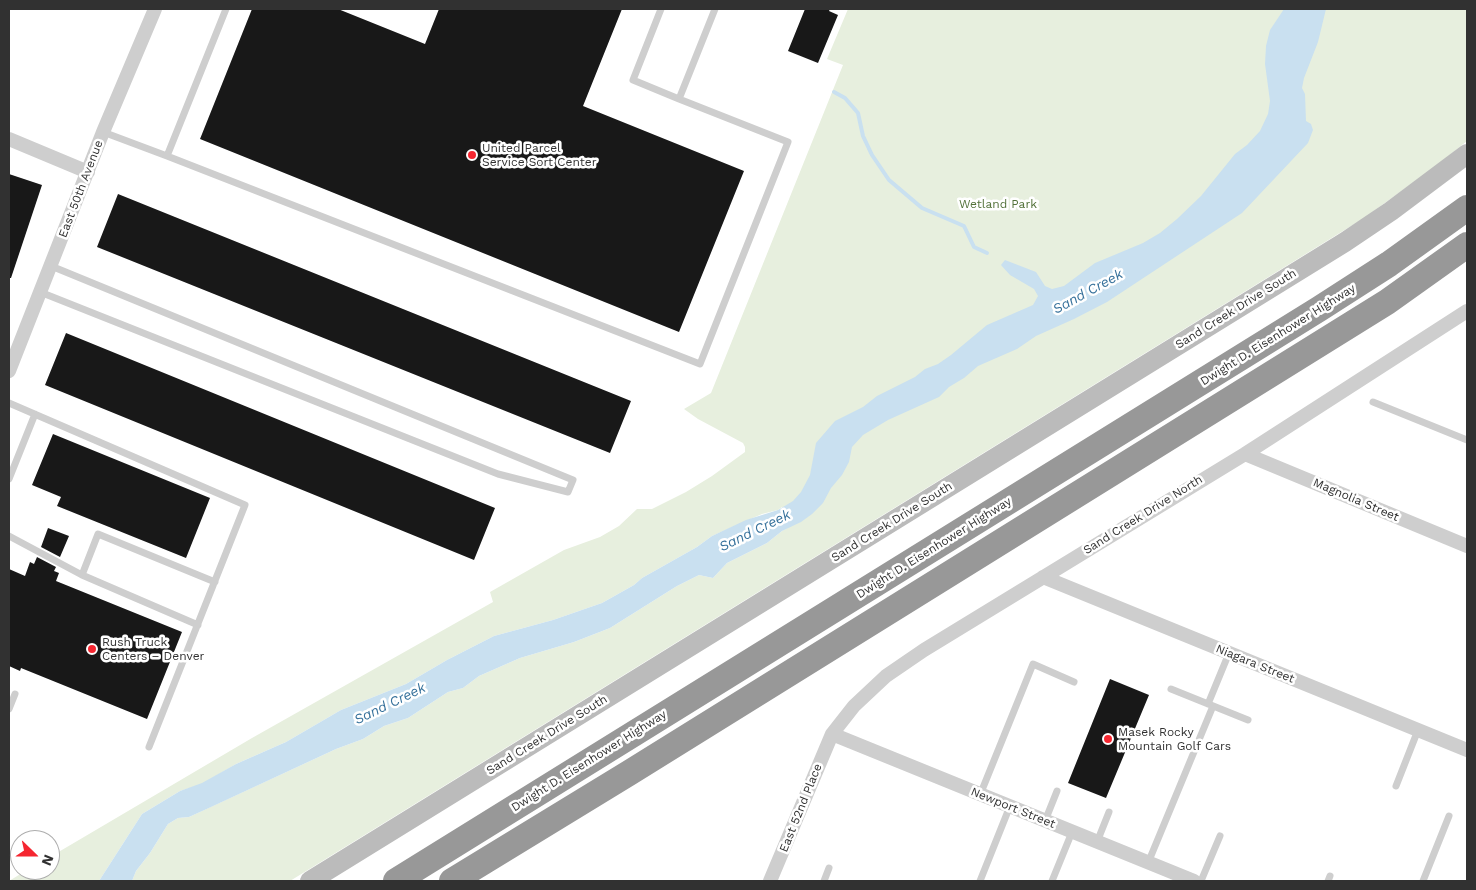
<!DOCTYPE html>
<html>
<head>
<meta charset="utf-8">
<style>
	body { margin:0 }
	#map { position:relative; width:1476px; height:890px; overflow:hidden; background:#fff; font-family:"Work Sans",sans-serif }
	canvas { display:block }
	.frame { position:absolute; inset:0; border:10px solid #313131; pointer-events:none }
	.north { position:absolute; left:10px; top:830px; width:50px; height:50px; box-sizing:border-box; background:#fff; border:1px solid #adadad; border-radius:50%; rotate:112deg; font-size:14px; font-weight:700; line-height:20px; text-align:center; color:#313131 }
	.north::after { content:''; display:block; margin:auto; width:18px; height:22px; background:#f52630; clip-path:polygon(50% 0,100% 100%,50% 72%,0 100%) }
</style>
</head>
<body>
<div id="map">
<canvas width="1476" height="890"></canvas>
<div class="frame"></div>
<div class="north">N</div>
</div>
<script>
const ctx = document.querySelector('canvas').getContext('2d');
ctx.lineJoin = 'round';
function paint(path, color) {
  ctx.fillStyle = color;
  ctx.fill(path, 'evenodd');
}
function toPath(rows) {
  const path = new Path2D();
  for (const r of rows) {
    path.moveTo(r[0], r[1]);
    for (let i = 2; i < r.length; i += 2) path.lineTo(r[i], r[i + 1]);
  }
  return path;
}
function trace(path, color, width, dash) {
  ctx.strokeStyle = color;
  ctx.lineWidth = width;
  ctx.lineCap = dash ? 'butt' : 'round';
  ctx.setLineDash(dash || []);
  ctx.stroke(path);
}
function label(font, color, halo, rows, align = 'center') {
  ctx.font = font + ' "Work Sans",sans-serif';
  ctx.lineWidth = 5;
  ctx.setLineDash([]);
  ctx.textBaseline = 'middle';
  ctx.strokeStyle = halo;
  ctx.fillStyle = color;
  for (const [text, x, y, turn = 0] of rows) {
    ctx.save();
    ctx.translate(x, y);
    ctx.rotate((+turn || 0) * Math.PI / 180);
    ctx.textAlign = isNaN(turn) ? turn : align;
    if (halo) ctx.strokeText(text, 0, 0);
    ctx.fillText(text, 0, 0);
    ctx.restore();
  }
}
paint(toPath([
	[848,9,1467,9,1467,141,1436,166,1364,218,290,881,132,881,136,871,150,853,168,824,178,818,189,817,336,749,363,739,384,726,408,718,448,692,463,688,479,676,520,658,574,642,610,628,677,586,699,575,713,578,727,563,767,543,782,531,793,525,782,507,778,510,762,514,712,536,697,547,642,578,634,585,602,603,553,620,494,636,447,660,406,684,341,710,286,742,236,764,202,784,180,791,142,814,99,881,9,881,27,870,50,870,50,857,252,738,493,602,490,592,564,550,600,537,619,526,637,509,652,509,686,492,712,476,745,452,745,447,743,443,698,419,684,409,711,393,843,65,827,59]
]), '#e7efde');
paint(toPath([
	[1284,9,1326,9,1318,42,1304,78,1302,88,1305,94,1306,121,1311,124,1313,130,1308,143,1242,213,1107,302,1074,319,1036,336,1017,349,978,366,964,378,949,387,939,397,888,420,863,435,852,447,849,462,842,475,831,488,823,503,812,514,801,522,782,531,767,543,727,563,713,578,699,575,677,586,610,628,574,642,520,658,479,676,463,688,448,692,408,718,384,726,363,739,336,749,211,807,189,817,178,818,168,824,150,853,136,871,132,881,99,881,142,814,180,791,202,783,236,764,286,742,341,710,406,684,447,660,494,636,553,620,602,603,634,585,642,578,697,547,712,536,746,520,778,510,793,501,801,492,810,475,816,443,835,421,863,407,877,396,915,377,925,369,938,364,951,355,987,325,1033,305,1038,296,1034,289,1010,275,1001,265,1005,260,1036,272,1045,286,1052,289,1064,286,1095,263,1143,243,1160,233,1177,219,1201,196,1235,154,1247,145,1260,131,1268,114,1270,101,1265,64,1266,46,1270,30]
]), '#c9e0f0');
trace(toPath([
	[834,92,845,98,858,113,863,136,872,155,889,180,922,208,964,226,974,247,987,253]
]), '#c9e0f0', 4);
paint(toPath([
	[252,9,338,9,425,44,439,9,622,9,583,106,744,171,679,332,200,139],
	[805,9,830,9,829,11,838,15,818,63,788,51],
	[9,174,42,185,11,278,9,278],
	[118,194,631,401,610,453,97,247],
	[66,333,495,508,474,560,45,385],
	[53,434,210,498,186,558,57,506,61,497,32,485],
	[48,528,69,536,60,557,41,547],
	[37,557,56,567,54,571,59,573,56,581,182,632,147,719,21,668,20,671,9,666,9,569,25,576,30,562,34,564],
	[1110,679,1149,695,1106,798,1068,783]
]), '#181818');
trace(toPath([
	[226,9,167,156,700,364,788,142,679,99,715,9],
	[661,9,633,80,679,99],
	[103,132,167,156],
	[40,292,498,474,568,492,573,480,51,266],
	[1373,402,1467,440],
	[9,403,245,505,149,747],
	[9,479,35,414],
	[9,536,82,575],
	[198,625,82,575,98,534,215,582],
	[1171,689,1248,720],
	[1208,704,1229,653],
	[9,709,15,694],
	[1396,786,1418,730],
	[980,795,1033,664,1074,682],
	[1045,821,1057,791],
	[1097,842,1109,812],
	[1148,863,1213,706],
	[824,881,829,868],
	[980,881,1010,806],
	[1052,881,1072,832],
	[1201,881,1220,836],
	[1328,881,1330,876],
	[1423,881,1449,816]
]), '#cecece', 7);
trace(toPath([
	[9,139,88,172],
	[9,371,103,132,155,9],
	[1245,454,1467,546],
	[1043,577,1467,750],
	[832,734,1194,881],
	[770,881,832,734,854,706,886,676,924,650,1245,454,1467,311]
]), '#cecece', 14);
trace(toPath([
	[310,881,1345,242,1391,211,1467,154]
]), '#bbb', 20);
trace(toPath([
	[396,881,1319,309,1389,264,1467,208],
	[452,881,629,773,1387,302,1467,245]
]), '#989898', 26);
for (const [x, y, r, color] of [
	[472,155,5,"#f52630"],
	[92,649,5,"#f52630"],
	[1108,739,5,"#f52630"]
]) {
  const dot = new Path2D();
  dot.arc(x, y, r, 0, 2 * Math.PI);
  ctx.fillStyle = color;
  ctx.fill(dot);
  trace(dot, '#fff', 2);
}
label('12px', '#313131', '#fff', [
	["United Parcel",482,148],
	["Service Sort Center",482,162],
	["Rush Truck",102,642],
	["Centers – Denver",102,656],
	["Masek Rocky",1118,732],
	["Mountain Golf Cars",1118,746]
], 'left');
label('12px', '#313131', '#fff', [
	["East 50th Avenue",81,189,-69],
	["Sand Creek Drive South",1236,309,-32],
	["Dwight D. Eisenhower Highway",1278,335,-32],
	["Magnolia Street",1356,500,23],
	["Sand Creek Drive North",1143,515,-32],
	["Sand Creek Drive South",892,522,-32],
	["Dwight D. Eisenhower Highway",934,548,-32],
	["Niagara Street",1255,664,22],
	["Sand Creek Drive South",547,735,-32],
	["Dwight D. Eisenhower Highway",589,761,-32],
	["East 52nd Place",801,808,-68],
	["Newport Street",1013,808,22]
]);
label('12px', '#527139', '#fff', [
	["Wetland Park",998,204]
]);
label('italic 14px', '#36719b', '#fff', [
	["Sand Creek",1088,292,-29],
	["Sand Creek",755,531,-26],
	["Sand Creek",390,704,-26]
]);
</script>
</body>
</html>
